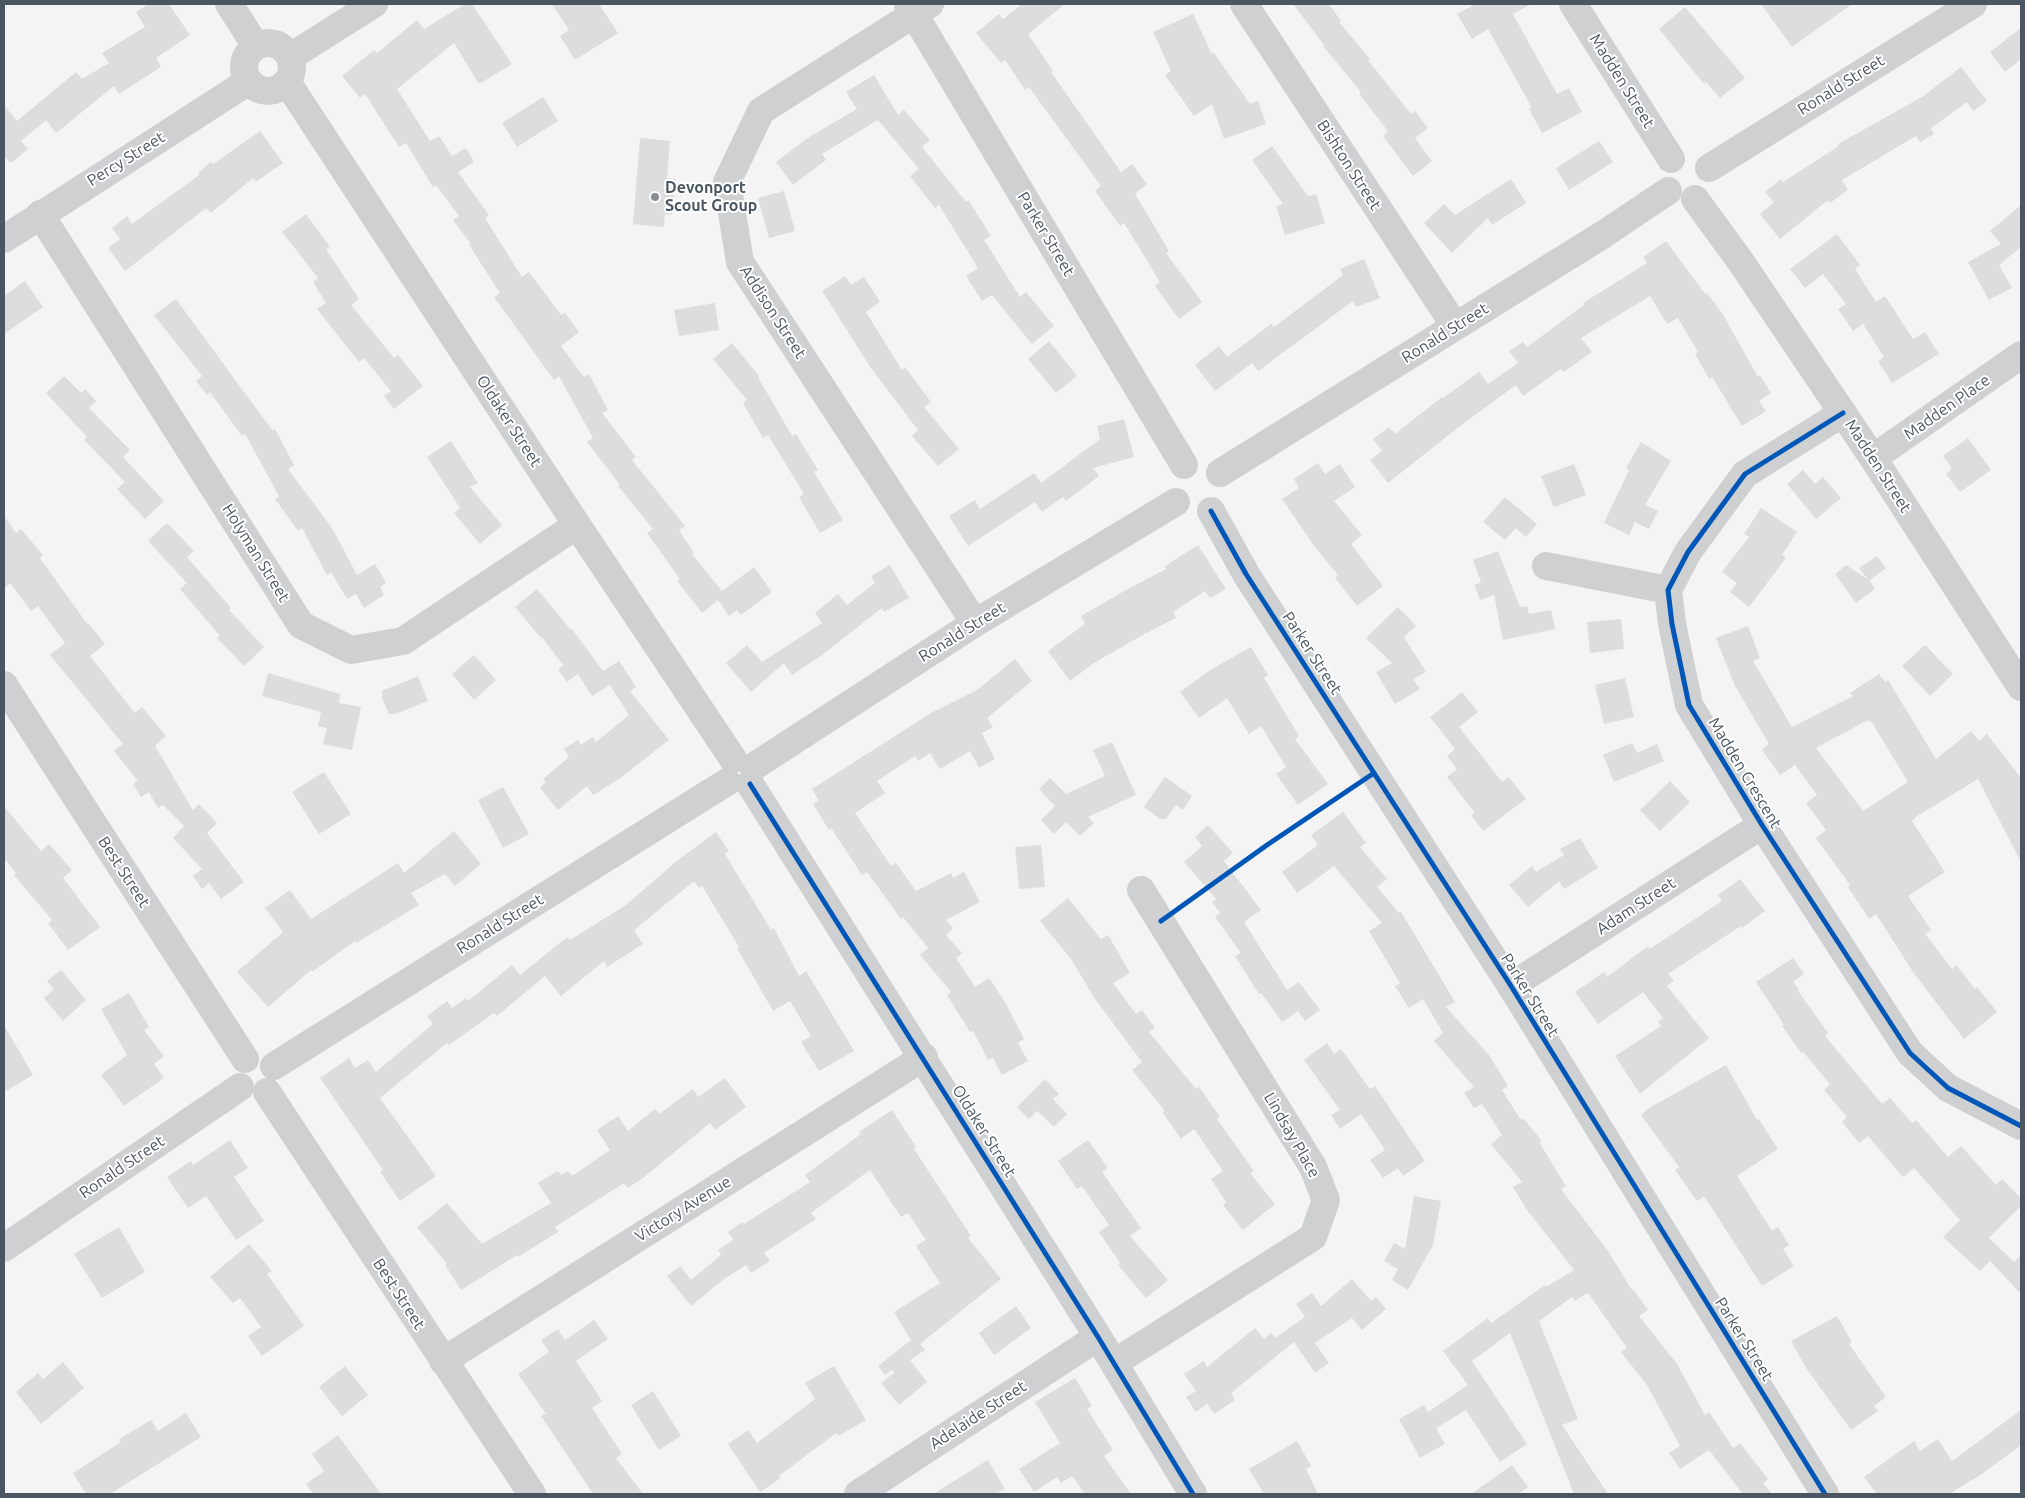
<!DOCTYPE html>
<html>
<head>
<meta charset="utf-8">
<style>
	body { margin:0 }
	#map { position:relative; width:2025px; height:1498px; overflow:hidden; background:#f4f4f4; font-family:Ubuntu,sans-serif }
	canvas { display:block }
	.frame { position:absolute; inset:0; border:5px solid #4a5661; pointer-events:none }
</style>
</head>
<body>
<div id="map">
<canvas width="2025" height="1498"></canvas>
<div class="frame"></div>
</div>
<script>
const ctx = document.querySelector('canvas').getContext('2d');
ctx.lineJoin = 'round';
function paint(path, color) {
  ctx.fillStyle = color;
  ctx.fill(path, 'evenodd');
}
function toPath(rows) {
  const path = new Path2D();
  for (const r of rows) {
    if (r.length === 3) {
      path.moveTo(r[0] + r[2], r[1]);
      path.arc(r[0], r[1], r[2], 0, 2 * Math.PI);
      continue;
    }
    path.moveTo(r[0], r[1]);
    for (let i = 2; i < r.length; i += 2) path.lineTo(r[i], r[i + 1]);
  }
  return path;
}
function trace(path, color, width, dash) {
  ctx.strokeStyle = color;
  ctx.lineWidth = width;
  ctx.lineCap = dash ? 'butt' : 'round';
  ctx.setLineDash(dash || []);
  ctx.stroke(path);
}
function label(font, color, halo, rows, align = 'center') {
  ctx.font = font + ' Ubuntu,sans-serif';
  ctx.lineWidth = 4;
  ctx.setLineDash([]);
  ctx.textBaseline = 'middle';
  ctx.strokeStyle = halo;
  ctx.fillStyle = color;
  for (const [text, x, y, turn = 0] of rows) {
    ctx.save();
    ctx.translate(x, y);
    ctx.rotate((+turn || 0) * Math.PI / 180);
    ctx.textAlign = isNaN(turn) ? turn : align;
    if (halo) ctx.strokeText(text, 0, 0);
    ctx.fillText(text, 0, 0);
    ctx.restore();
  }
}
paint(toPath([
	[148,4,169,4,190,35,156,58,161,67,119,94,114,86,56,133,46,120,21,141,28,149,11,163,4,156,4,105,17,121,76,72,82,79,109,63,102,53,145,27,136,12],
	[465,4,472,4,512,64,479,84,454,43,397,89,430,141,439,136,452,156,466,148,474,162,458,172,489,215,485,218,522,277,529,272,561,315,565,313,579,332,561,346,584,377,589,374,608,410,602,413,636,457,632,460,685,526,679,530,694,553,692,554,722,591,754,567,772,592,741,615,737,610,729,616,718,600,702,613,677,581,680,579,647,533,653,529,618,486,620,485,587,442,593,438,559,376,554,380,494,297,500,293,469,245,471,244,453,220,459,216,436,185,433,187,406,143,399,147,365,94,360,98,342,76,374,50,377,53,417,20,424,29],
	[552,4,599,4,618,33,575,60,560,36,569,30],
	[1022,4,1065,4,1028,34,1053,71,1051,72,1121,172,1132,164,1147,184,1135,194,1169,251,1166,253,1202,302,1179,319,1155,286,1160,282,1124,223,1120,226,1095,191,1101,186,1029,87,1025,90,1005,60,1001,63,976,33,999,14,1003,19],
	[1293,4,1329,4,1341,21,1339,22,1370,59,1368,60,1411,114,1415,111,1428,128,1415,138,1432,161,1413,176,1383,136,1388,131,1359,94,1361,92,1323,46,1324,45],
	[1476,4,1531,4,1513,14,1557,94,1569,88,1582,112,1542,133,1529,109,1532,108,1488,29,1472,39,1457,14],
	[1761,4,1852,4,1792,47],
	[1685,7,1745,78,1720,98,1706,82,1704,84,1659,29],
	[1193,14,1212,54,1214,53,1250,104,1258,101,1266,124,1224,139,1212,104,1194,116,1165,75,1171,71,1153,32],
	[2021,28,2021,59,2005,72,1990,52],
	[1961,67,1987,101,1973,111,1967,102,1931,128,1934,134,1920,142,1916,136,1842,180,1848,190,1830,203,1828,200,1780,239,1760,214,1774,202,1765,192,1781,179,1783,182,1839,146,1838,144,1922,97],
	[874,75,898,115,904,110,930,140,922,147,966,202,969,201,991,236,984,240,1020,297,1026,292,1054,326,1032,344,992,295,982,301,966,276,978,268,939,205,935,208,910,176,919,169,878,120,822,154,826,160,793,185,776,162,809,137,857,109,846,92],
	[543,97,558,121,517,147,502,123],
	[260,131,283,163,256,182,253,178,211,213,206,208,125,271,108,248,120,239,112,228,127,216,132,224,199,175,198,173,211,162,213,164],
	[640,138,670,141,667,178,676,179,672,215,665,214,664,227,633,224],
	[1599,141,1613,162,1569,190,1556,168],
	[1272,146,1308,196,1316,194,1325,223,1285,235,1276,206,1283,204,1252,160],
	[1511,179,1526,203,1492,225,1488,218,1452,253,1424,223,1444,204,1455,215],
	[784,191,795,231,769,238,758,198],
	[2021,205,2021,247,1999,265,2012,288,1989,300,1968,262,2001,244,1990,231],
	[306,214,330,247,326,249,359,299,351,305,394,358,398,355,423,386,394,409,384,396,391,391,364,358,359,362,317,309,326,303,313,282,318,278,282,232],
	[1837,234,1860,265,1855,269,1876,302,1885,296,1913,339,1925,332,1939,354,1892,383,1878,361,1884,357,1863,324,1853,331,1838,309,1846,304,1823,274,1805,288,1790,269],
	[1666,241,1705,294,1707,293,1722,313,1758,377,1760,375,1771,393,1759,401,1766,411,1742,426,1712,377,1709,379,1695,354,1698,352,1678,318,1667,324,1650,296,1581,338,1592,352,1564,372,1561,369,1523,396,1516,385,1460,426,1388,483,1370,460,1382,451,1373,439,1389,427,1395,434,1442,397,1443,398,1479,372,1488,384,1518,363,1509,351,1523,342,1527,347,1584,305,1583,303,1647,263,1643,257],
	[1364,259,1380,298,1356,307,1353,301,1258,371,1252,363,1215,391,1195,365,1219,346,1227,357,1271,324,1274,327,1343,275,1340,269],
	[845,276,851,285,864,277,880,302,866,312,902,370,905,367,931,402,924,407,959,449,938,466,912,436,918,430,871,368,822,291],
	[25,281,43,307,4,334,4,296],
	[176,299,241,388,273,431,275,429,294,465,288,469,332,528,357,575,375,564,386,583,380,587,384,595,364,608,356,594,347,599,331,572,327,575,302,528,298,531,275,499,279,496,245,434,242,436,210,392,207,395,196,381,202,376,154,315],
	[715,303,719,330,679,336,674,310],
	[1049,341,1077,376,1056,393,1028,359],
	[732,343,759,376,758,377,792,436,796,434,818,470,814,472,843,520,820,533,799,497,804,494,768,435,763,438,743,403,747,400,713,359],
	[64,376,81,393,85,389,96,401,89,408,130,450,123,457,164,501,145,519,117,489,125,482,84,440,87,437,46,393],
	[1124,419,1134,457,1093,468,1099,476,1066,501,1063,497,1042,512,1035,502,968,546,949,516,975,500,980,509,1034,473,1041,483,1100,439,1097,426],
	[1968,438,1991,470,1960,492,1946,474,1952,469,1943,456],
	[451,441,478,483,470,487,502,525,480,544,454,513,460,508,427,457],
	[1641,442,1671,461,1645,505,1658,511,1649,529,1635,522,1629,535,1604,523,1629,470,1626,468],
	[1318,463,1325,474,1340,464,1355,487,1334,501,1362,535,1351,544,1383,586,1357,606,1335,578,1338,575,1315,547,1282,499,1299,488,1294,479],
	[1574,464,1586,495,1554,507,1541,476],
	[1803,470,1815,484,1823,477,1841,498,1816,519,1787,484],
	[1505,497,1537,524,1526,537,1516,528,1505,540,1483,522],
	[1761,508,1797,532,1782,555,1786,558,1749,607,1730,592,1737,583,1722,572,1749,537,1744,534],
	[4,516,16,533,21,529,43,555,40,558,88,625,89,624,105,644,90,656,135,713,142,707,166,736,155,746,193,810,199,804,217,823,207,833,244,882,221,899,209,883,202,889,193,876,202,869,173,838,184,826,163,805,158,808,149,792,141,797,133,784,138,781,114,751,123,744,50,655,65,643,38,606,31,611,10,583,4,589],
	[167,523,194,551,187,557,231,608,229,610,264,647,244,666,217,638,220,636,180,589,187,583,148,541],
	[1198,545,1226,589,1210,598,1205,591,1173,612,1176,618,1141,636,1094,663,1070,681,1048,651,1085,624,1081,616,1126,590,1166,569,1165,566],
	[1498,551,1520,607,1527,606,1529,614,1551,610,1555,629,1503,640,1494,595,1480,600,1474,585,1481,582,1473,560],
	[1877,556,1886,568,1869,581,1859,568],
	[890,565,909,598,884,612,882,608,822,655,792,675,784,663,751,692,726,663,747,645,762,662,822,623,815,613,838,594,847,605,875,583,871,576],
	[1846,565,1870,581,1875,589,1856,603,1835,574],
	[537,589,571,630,572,629,603,671,619,661,636,687,630,691,669,740,619,779,593,795,587,786,558,810,540,788,546,782,543,779,569,757,564,749,578,740,581,745,593,737,596,742,629,715,610,685,592,696,578,674,567,682,558,670,563,665,542,637,541,638,515,607],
	[1398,607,1416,626,1404,637,1426,672,1413,679,1420,689,1395,704,1376,672,1392,663,1366,638],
	[1621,619,1624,649,1590,653,1587,622],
	[1748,626,1760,658,1753,661,1792,727,1853,696,1850,693,1879,674,1885,682,1888,680,1936,759,1971,731,1979,741,1987,734,2021,778,2021,862,1978,779,1914,818,1915,819,1912,821,1945,872,1908,896,1931,930,1925,934,1952,969,1956,965,1975,989,1977,987,1997,1012,1964,1039,1913,972,1876,914,1869,919,1848,887,1850,885,1816,838,1826,830,1806,803,1817,795,1795,765,1780,775,1762,750,1769,744,1735,686,1716,638],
	[1868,720,1869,722,1871,721,1908,782,1863,811,1816,748],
	[1925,645,1953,674,1930,696,1902,666],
	[1251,647,1268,675,1264,678,1299,736,1295,739,1328,784,1298,805,1276,774,1286,767,1261,726,1249,734,1227,698,1199,718,1180,692,1210,670],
	[474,655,496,680,474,700,452,674],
	[1015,659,1032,681,987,718,993,727,982,733,995,759,979,768,970,751,940,769,930,753,918,761,915,756,877,781,885,793,855,813,891,866,896,863,916,891,951,873,953,878,964,872,980,902,946,920,953,928,946,935,962,953,956,958,975,987,989,978,1005,1002,1024,1039,1018,1043,1028,1061,1002,1075,993,1058,988,1060,973,1031,970,1032,947,995,951,992,920,955,928,948,903,917,901,919,867,872,862,875,831,828,829,830,813,804,819,801,812,789,931,713,977,690],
	[268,673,340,694,339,703,361,707,352,750,323,744,327,728,318,726,321,712,262,696],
	[418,676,428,701,395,714,389,714,382,698,382,691],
	[1625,678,1634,717,1604,724,1595,685],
	[1462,692,1478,712,1459,727,1502,782,1509,777,1526,799,1483,831,1471,815,1475,813,1447,777,1457,769,1447,756,1455,749,1430,717],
	[1112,742,1136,795,1088,817,1094,823,1080,836,1066,822,1054,834,1041,820,1055,806,1039,789,1050,778,1066,794,1105,776,1093,750],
	[1632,743,1637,753,1657,744,1664,761,1614,782,1603,755],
	[324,772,351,814,319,834,292,792],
	[1165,777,1192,796,1183,810,1176,805,1166,819,1160,819,1144,807],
	[1670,781,1690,802,1660,831,1640,810],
	[503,787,529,834,503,848,478,800],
	[4,806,41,851,49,844,72,870,63,878,100,927,68,950,48,923,52,920,14,875,16,873,4,858],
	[1343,812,1366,843,1360,847,1387,879,1377,887,1399,913,1401,912,1455,1002,1446,1007,1489,1055,1508,1086,1502,1090,1521,1120,1523,1118,1542,1141,1539,1142,1566,1186,1561,1189,1608,1251,1632,1290,1634,1290,1648,1310,1639,1316,1677,1364,1705,1415,1709,1412,1733,1448,1740,1443,1768,1479,1763,1483,1772,1494,1743,1494,1709,1450,1680,1469,1669,1453,1680,1446,1647,1385,1621,1352,1627,1348,1588,1293,1574,1301,1572,1297,1539,1321,1578,1419,1562,1425,1608,1494,1574,1494,1510,1333,1472,1361,1527,1444,1500,1462,1466,1410,1436,1428,1445,1444,1420,1458,1399,1419,1424,1405,1428,1412,1468,1385,1443,1351,1488,1318,1491,1323,1545,1285,1546,1287,1574,1270,1527,1210,1513,1187,1522,1182,1491,1144,1502,1135,1482,1104,1474,1108,1464,1093,1474,1087,1434,1041,1443,1033,1423,999,1409,1008,1395,986,1400,983,1369,931,1382,923,1334,866,1297,893,1282,872,1318,845,1311,835],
	[1208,825,1233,853,1224,861,1261,910,1244,922,1287,990,1299,982,1320,1010,1305,1021,1298,1011,1282,1022,1261,993,1259,994,1235,956,1241,953,1215,917,1220,913,1212,902,1216,899,1184,862,1202,846,1195,837],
	[454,831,481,864,455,886,445,874,411,893,419,905,356,943,355,941,312,972,311,970,268,1007,237,972,283,932,265,908,290,890,311,919,398,863,404,873],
	[716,832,729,851,725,854,771,930,774,928,799,976,806,971,854,1051,819,1071,801,1042,811,1036,790,1001,773,1011,737,948,739,947,702,886,699,888,694,881,634,930,643,944,607,967,604,961,561,996,545,976,497,1016,494,1013,449,1045,447,1043,380,1098,436,1176,400,1201,380,1172,383,1170,320,1078,349,1058,355,1068,368,1060,376,1072,433,1024,427,1016,447,1001,452,1008,466,998,468,1001,512,965,520,975,567,937,570,940,626,905,678,860],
	[1580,838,1598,868,1564,889,1559,881,1528,907,1509,885,1532,866,1536,872,1564,855,1560,849],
	[1041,845,1045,887,1019,889,1015,847],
	[1740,879,1765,911,1742,928,1741,926,1668,974,1674,981,1667,986,1709,1038,1640,1094,1615,1056,1661,1026,1658,1022,1663,1018,1643,992,1598,1024,1575,992,1604,972,1607,977,1648,946,1650,949,1722,901,1718,895],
	[1068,898,1101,939,1108,935,1130,973,1113,983,1136,1014,1142,1010,1155,1028,1149,1032,1196,1089,1199,1087,1220,1117,1217,1119,1254,1171,1250,1173,1275,1204,1243,1230,1223,1205,1226,1202,1211,1179,1223,1171,1194,1129,1181,1139,1162,1112,1165,1111,1132,1070,1142,1062,1095,999,1071,959,1040,921],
	[1793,958,1804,974,1793,982,1799,990,1798,991,1828,1033,1825,1036,1882,1104,1890,1098,1912,1123,1916,1120,1948,1157,1961,1146,1996,1185,2002,1179,2021,1198,2021,1206,1989,1238,2014,1262,2021,1255,2021,1294,1990,1261,1980,1271,1943,1237,1960,1220,1914,1168,1903,1177,1868,1136,1859,1143,1842,1122,1847,1117,1824,1090,1830,1084,1803,1052,1801,1053,1782,1026,1784,1025,1756,982],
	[61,970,86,1000,63,1021,44,998,54,989,47,981],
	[129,993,149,1027,144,1030,164,1056,154,1064,164,1078,124,1106,101,1075,127,1055,101,1009],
	[4,1025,33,1075,4,1092],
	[1327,1043,1334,1054,1341,1049,1370,1089,1375,1086,1425,1161,1403,1176,1398,1168,1383,1178,1370,1160,1385,1150,1361,1114,1340,1129,1331,1115,1340,1110,1304,1060],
	[1726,1065,1757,1120,1759,1119,1778,1149,1737,1176,1772,1231,1778,1227,1789,1245,1783,1249,1794,1266,1762,1286,1704,1196,1697,1201,1675,1170,1679,1167,1641,1115,1649,1108],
	[725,1078,746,1107,715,1130,710,1123,643,1178,628,1188,624,1183,555,1227,558,1232,518,1257,517,1255,461,1290,445,1265,447,1264,417,1227,447,1203,482,1244,551,1203,538,1183,558,1171,561,1175,568,1171,572,1176,610,1150,597,1130,618,1116,628,1131,655,1109,659,1114,693,1089,698,1097],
	[1045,1079,1059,1094,1053,1099,1067,1114,1054,1127,1037,1111,1029,1119,1017,1107],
	[892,1110,916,1147,914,1149,971,1236,968,1238,1001,1279,920,1344,925,1350,910,1360,927,1382,899,1405,881,1383,894,1373,892,1370,885,1375,878,1366,911,1340,894,1312,940,1283,916,1246,926,1240,908,1213,901,1217,870,1170,811,1213,816,1219,764,1253,770,1261,751,1273,746,1265,724,1279,691,1306,667,1276,680,1266,691,1280,721,1255,718,1250,733,1240,728,1232,743,1222,744,1224,810,1182,805,1175,861,1134,859,1132],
	[230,1140,248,1168,234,1177,264,1221,236,1240,206,1196,188,1208,167,1177,191,1161,193,1165],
	[1088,1140,1108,1168,1102,1172,1141,1228,1130,1236,1168,1280,1146,1298,1118,1265,1120,1263,1099,1232,1109,1225,1082,1186,1077,1189,1058,1161],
	[1414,1196,1441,1201,1433,1245,1408,1290,1392,1280,1398,1269,1384,1261,1394,1243,1405,1249],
	[119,1227,145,1272,102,1298,74,1254],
	[249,1244,272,1271,267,1274,304,1326,262,1356,248,1336,261,1327,240,1298,233,1303,210,1277],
	[1352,1279,1371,1301,1376,1297,1386,1309,1362,1330,1352,1318,1315,1343,1329,1363,1315,1373,1294,1342,1231,1393,1235,1400,1214,1414,1207,1404,1196,1412,1186,1397,1196,1391,1184,1374,1204,1361,1207,1367,1255,1328,1264,1339,1271,1333,1275,1338,1305,1317,1296,1304,1312,1293,1321,1306],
	[1016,1306,1031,1328,994,1355,979,1333],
	[1837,1316,1852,1342,1849,1344,1886,1397,1874,1406,1878,1411,1851,1430,1806,1368,1791,1341],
	[594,1320,608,1339,576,1361,602,1401,592,1408,622,1454,616,1458,643,1494,593,1494,541,1416,546,1414,518,1374,549,1352,541,1340,558,1329,565,1340],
	[63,1362,84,1388,41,1424,16,1392,38,1373,43,1379],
	[345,1366,368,1395,342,1416,319,1387],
	[834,1366,866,1420,838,1436,836,1433,779,1476,781,1478,760,1492,728,1444,748,1430,757,1443,815,1399,805,1383],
	[1075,1378,1092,1406,1087,1409,1113,1450,1104,1456,1131,1494,1085,1494,1072,1476,1061,1483,1057,1477,1034,1492,1019,1469,1060,1443,1035,1402],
	[653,1391,681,1436,659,1450,631,1405],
	[2021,1410,2021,1445,1982,1474,1949,1494,1877,1494,1864,1477,1914,1441,1920,1451,1938,1439,1952,1461],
	[186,1413,201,1437,110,1494,86,1494,73,1473,121,1442,119,1439,151,1420,158,1431],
	[338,1435,381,1494,313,1494,306,1484,324,1471,312,1454],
	[1297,1441,1311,1466,1306,1469,1318,1494,1264,1494,1249,1469],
	[988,1460,1005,1489,995,1494,933,1494],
	[1512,1465,1528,1487,1518,1494,1471,1494]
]), '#ddddde');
trace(toPath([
	[229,4,256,46],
	[908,4,1184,465],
	[930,4,761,111,727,182,740,262,975,623],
	[1244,4,1455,326],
	[1573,4,1671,159],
	[268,67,24],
	[290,57,374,4],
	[287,82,577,525,733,759],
	[1709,168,1973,4],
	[1695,199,1741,262,1873,458,2021,687],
	[40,214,301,625,351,650,403,641,577,525],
	[4,239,249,81],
	[1843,413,1745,474,1688,552,1668,590,1672,624,1689,705,1762,825,1910,1053,1948,1088,2021,1126],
	[1873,458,2021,355],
	[1220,473,1604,234,1668,191],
	[1211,511,1246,574,1511,986,1825,1494],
	[1546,566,1668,590],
	[4,685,245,1059],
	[753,767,975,623,1176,502],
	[750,784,1098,1337,1193,1494],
	[1511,986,1762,825],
	[274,1066,727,782],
	[267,1092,532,1494],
	[4,1248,240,1087],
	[443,1361,924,1057],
	[1114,1363,1313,1237,1326,1200,1313,1167,1141,890],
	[858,1494,1098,1337]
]), '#ced0d2', 28);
trace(toPath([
	[1843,413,1745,474,1688,552,1668,590,1672,624,1689,705,1762,825,1910,1053,1948,1088,2021,1126],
	[1211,511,1246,574,1511,986,1825,1494],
	[750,784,1098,1337,1193,1494],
	[1161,921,1267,845,1374,773]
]), '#0057b8', 5);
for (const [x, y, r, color] of [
	[655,197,5,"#868d94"]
]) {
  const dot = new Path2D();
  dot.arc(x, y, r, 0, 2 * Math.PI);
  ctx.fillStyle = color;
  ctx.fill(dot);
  trace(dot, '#fff', 2);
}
label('16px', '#4a5661', '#fff', [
	["Madden Street",1622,81,58],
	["Ronald Street",1841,85,-32],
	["Percy Street",126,159,-32],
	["Bishton Street",1349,165,57],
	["Parker Street",1046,234,59],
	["Addison Street",773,312,57],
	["Ronald Street",1445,333,-32],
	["Madden Place",1947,407,-35],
	["Oldaker Street",509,421,57],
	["Madden Street",1878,466,57],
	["Holyman Street",256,553,58],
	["Ronald Street",962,632,-32],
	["Parker Street",1312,653,57],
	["Madden Crescent",1745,773,59],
	["Best Street",124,872,57],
	["Adam Street",1636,906,-33],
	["Ronald Street",500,924,-32],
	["Parker Street",1530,995,58],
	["Oldaker Street",984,1131,58],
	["Lindsay Place",1292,1135,60],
	["Ronald Street",122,1167,-34],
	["Victory Avenue",683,1209,-32],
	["Best Street",399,1294,57],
	["Parker Street",1744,1339,58],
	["Adelaide Street",978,1415,-33]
]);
label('bold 16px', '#4a5661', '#fff', [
	["Devonport",665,188],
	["Scout Group",665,206]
], 'left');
</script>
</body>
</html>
